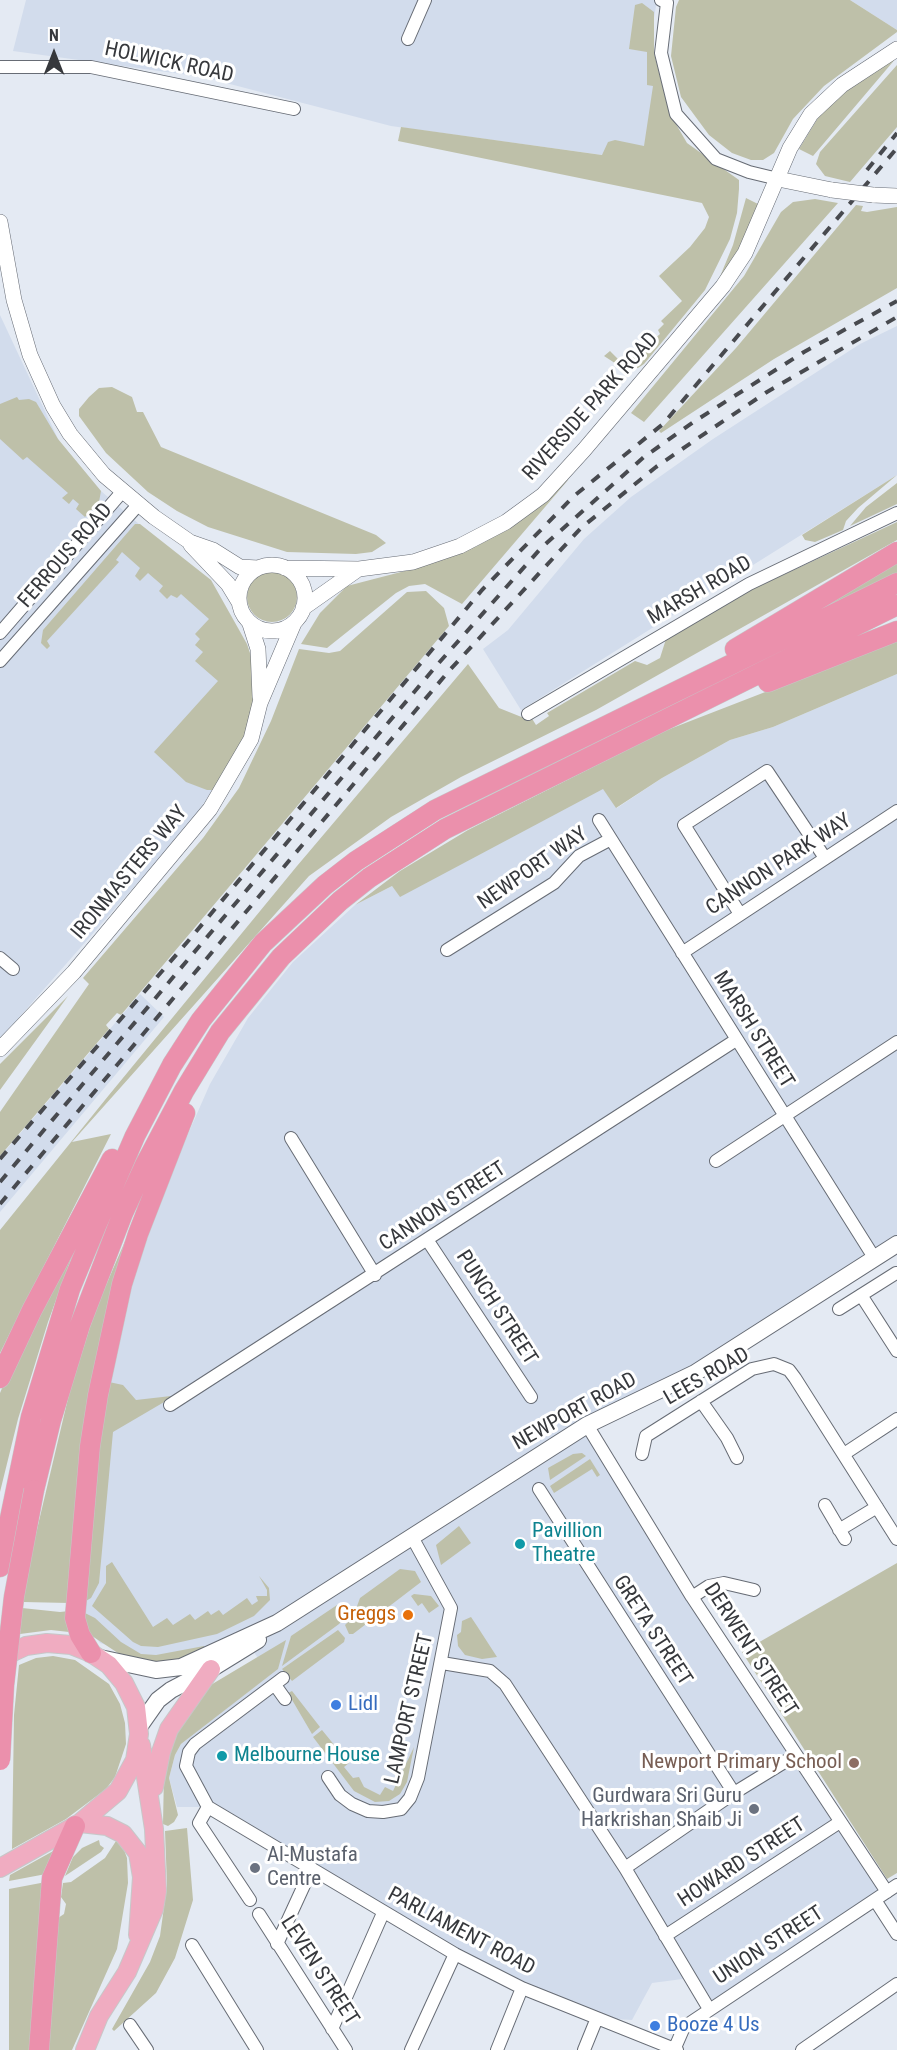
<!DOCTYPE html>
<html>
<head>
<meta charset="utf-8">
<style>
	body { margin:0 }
	#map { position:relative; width:897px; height:2050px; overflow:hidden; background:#e4eaf3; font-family:"Roboto Condensed",sans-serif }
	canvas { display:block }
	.north { position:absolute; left:24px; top:24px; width:60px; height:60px; -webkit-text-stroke:4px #fff; paint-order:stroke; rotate:0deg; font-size:16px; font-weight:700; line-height:24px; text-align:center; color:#36383c }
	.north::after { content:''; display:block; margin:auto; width:21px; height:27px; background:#36383c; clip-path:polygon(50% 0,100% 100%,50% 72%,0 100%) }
</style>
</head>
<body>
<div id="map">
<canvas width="897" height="2050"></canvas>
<div class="north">N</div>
</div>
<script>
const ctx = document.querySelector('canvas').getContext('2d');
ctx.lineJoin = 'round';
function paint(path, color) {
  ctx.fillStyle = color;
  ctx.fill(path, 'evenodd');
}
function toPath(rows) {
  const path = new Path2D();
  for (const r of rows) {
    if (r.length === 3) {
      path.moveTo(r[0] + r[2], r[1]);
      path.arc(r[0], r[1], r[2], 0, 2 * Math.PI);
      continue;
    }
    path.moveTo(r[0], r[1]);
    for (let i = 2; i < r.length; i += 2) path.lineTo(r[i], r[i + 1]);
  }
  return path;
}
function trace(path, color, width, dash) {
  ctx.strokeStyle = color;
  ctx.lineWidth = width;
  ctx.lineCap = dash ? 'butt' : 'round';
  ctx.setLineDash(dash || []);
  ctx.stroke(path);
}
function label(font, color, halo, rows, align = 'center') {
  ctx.font = font + ' "Roboto Condensed",sans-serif';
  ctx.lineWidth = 6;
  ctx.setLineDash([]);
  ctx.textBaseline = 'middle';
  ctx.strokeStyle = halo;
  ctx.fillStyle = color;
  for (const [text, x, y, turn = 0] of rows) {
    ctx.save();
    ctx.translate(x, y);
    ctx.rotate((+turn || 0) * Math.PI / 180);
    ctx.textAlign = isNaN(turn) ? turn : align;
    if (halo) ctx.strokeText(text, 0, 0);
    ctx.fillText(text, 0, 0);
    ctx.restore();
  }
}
paint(toPath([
	[26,0,657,0,649,48,661,163,391,126,203,77,13,51],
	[850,0,897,0,897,30],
	[0,315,59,441,101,491,201,578,226,615,213,789,192,821,0,1039],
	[897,326,897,475,521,710,483,649,508,630,584,539,631,497,713,439,860,344],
	[897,674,897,1244,780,1321,588,1425,887,1892,709,2009,690,1978,652,1983,632,2020,597,2018,522,1988,208,1807,177,1807,169,1778,175,1755,181,1744,269,1675,248,1643,167,1664,100,1643,83,1622,113,1356,133,1281,163,1191,210,1084,248,1018,293,962,355,905,392,886,400,896,603,788,617,808,662,778,730,740,773,727],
	[140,994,164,1017,0,1212,0,1157]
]), '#d2dcec');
paint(toPath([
	[679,0,850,0,897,30,897,32,824,86,793,119,774,153,763,160,751,160,732,153,709,135,681,97,671,56,676,7],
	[642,3,654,12,654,53,669,112,687,143,739,180,739,189,737,213,730,239,705,290,644,364,638,368,624,369,604,356,610,351,624,365,660,334,658,330,664,324,661,321,682,301,659,276,690,247,705,228,709,217,702,203,398,141,401,127,602,155,608,142,615,140,644,146,653,86,647,85,647,52,629,49,635,5],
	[897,57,813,156,799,149,821,113,846,90],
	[897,65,897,127,850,182,825,176,816,164,820,152],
	[746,198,760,205,743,243,719,279,733,245],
	[815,199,838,203,644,422,631,413,744,276,781,212,793,202],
	[856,205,863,206,861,211,867,212,897,207,897,288,774,359,661,433,659,431,736,348],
	[112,387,132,397,137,412,143,412,161,447,376,535,386,543,372,552,356,554,287,552,208,527,177,511,148,492,106,453,79,416,79,409,89,397,99,388],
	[17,397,19,400,29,399,36,402,58,439,101,491,99,502,85,517,76,509,79,504,73,499,69,504,62,498,68,493,27,457,23,460,0,439,0,404],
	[897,475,858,508,846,521,843,530,815,542,805,540,802,535],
	[569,479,462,604,425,584,409,586,396,593,327,648,301,644,320,613,347,586,424,566,477,546,515,523],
	[897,483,897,504,850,526,866,507],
	[897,522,897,540,596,710,461,777,391,817,309,876,72,1142,111,1134,0,1353,0,1230,109,1095,297,866,468,664,499,708,524,718,531,717,536,725,549,716,547,713,635,661,647,665,660,658,666,639,742,594],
	[135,524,140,524,211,580,247,644,256,671,257,683,248,727,238,753,216,790,207,790,186,782,154,752,218,681,195,661,203,652,195,645,200,639,195,634,209,619,181,594,177,598,171,595,167,599,159,591,163,586,148,573,140,581,135,576,140,568,122,552,116,560,119,562,47,641,50,646,47,649,41,643,43,630],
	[897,559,897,574,785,627],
	[272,597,25],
	[426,591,444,608,449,626,121,1015,117,1013,106,1025,109,1029,0,1156,0,1112,89,984,83,978,203,838,239,788,271,721,299,649,329,653,340,651,407,592],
	[897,641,897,674,773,727,730,740,662,778,616,808,603,789,400,897,392,886,355,905,400,871,468,830,662,732],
	[68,996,0,1090,0,1064],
	[89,1210,48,1322,18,1419,0,1492,0,1393,24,1336],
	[136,1216,69,1603,23,1602,34,1542,70,1390,96,1308],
	[109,1382,123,1385,136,1400,171,1396,171,1398,113,1432,99,1583,91,1598,84,1602,97,1462],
	[582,1453,586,1456,550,1480,548,1468,573,1454],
	[590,1459,600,1475,597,1477,592,1469,554,1493,550,1486],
	[459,1526,471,1543,441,1565,436,1545],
	[112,1562,153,1627,167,1618,173,1625,190,1614,195,1620,208,1611,211,1615,219,1610,223,1615,247,1598,252,1605,258,1601,256,1596,267,1596,267,1590,259,1576,269,1588,270,1600,254,1616,217,1634,158,1647,141,1646,133,1642,92,1606,106,1583,106,1566],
	[897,1563,897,1873,887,1879,742,1652],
	[400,1569,415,1571,421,1582,353,1634,349,1634,345,1625,353,1617,360,1598],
	[414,1594,431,1596,439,1606,429,1613,422,1603,418,1606,411,1596],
	[337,1605,344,1606,350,1612,339,1624,282,1666,291,1636],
	[22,1608,60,1612,69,1611,69,1632,51,1630,20,1634],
	[83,1612,95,1618,121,1642,141,1654,156,1655,204,1646,205,1648,167,1664,127,1659,89,1634],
	[471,1617,477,1626,497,1657,482,1659,465,1655,458,1646,457,1635,461,1632,462,1621],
	[338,1630,345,1638,344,1642,292,1681,282,1669],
	[286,1640,278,1669,181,1744,175,1755,169,1778,178,1815,174,1822,168,1826,163,1824,164,1773,174,1735,209,1686],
	[53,1656,75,1660,109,1684,120,1704,125,1723,126,1744,115,1777,106,1789,66,1819,12,1849,14,1715,19,1665,36,1658],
	[292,1691,320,1727,312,1734,288,1693],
	[322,1730,349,1763,344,1767,353,1778,359,1777,364,1787,380,1795,385,1787,393,1791,414,1747,407,1782,400,1794,389,1801,375,1802,354,1791,313,1737],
	[187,1828,193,1900,175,1958,156,1993,114,2031,112,2029,150,1962,160,1936,167,1885,165,1831],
	[99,1840,100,1845,104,1848,101,1852,65,1876,73,1857,82,1848],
	[116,1841,123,1847,127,1858,128,1883,117,1949,72,2050,45,2050,58,1918,64,1914,66,1904,61,1897,63,1883,71,1882,105,1858],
	[55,1850,46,1874,9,1881,10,1875],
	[46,1882,32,2050,9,2050,9,1889]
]), '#bec0a9');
const minor = toPath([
	[661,0,667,3,661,53,676,114,716,159,749,172,778,179],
	[408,39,425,0],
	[0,67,91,67,294,109],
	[0,633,122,492],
	[0,661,138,505],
	[528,714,749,584,897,513],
	[599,820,875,1259],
	[740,914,684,825,767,771,825,858],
	[447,950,554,883,579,856,611,839],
	[682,953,897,811],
	[0,958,13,969],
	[291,1138,375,1275],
	[716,1161,897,1042],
	[428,1241,531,1397],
	[861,1295,897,1351],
	[839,1309,896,1273],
	[701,1401,727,1438,737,1458],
	[170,1405,736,1040],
	[587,1425,692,1597,887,1892],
	[642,1454,646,1436,752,1369,774,1364,789,1370,795,1378,897,1539],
	[844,1454,897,1419],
	[539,1489,734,1793],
	[825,1505,845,1539],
	[839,1530,877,1507],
	[692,1597,709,1586,724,1583,754,1590],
	[442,1663,490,1671,505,1684,625,1868,709,2009],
	[283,1678,195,1744,189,1752,186,1766,208,1807,455,1954,522,1988,677,2050],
	[275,1685,285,1699],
	[328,1777,340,1795,352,1804,368,1811,383,1812,401,1809,410,1798,418,1778,451,1608,412,1537],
	[208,1807,199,1823,250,1900],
	[625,1868,734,1793,796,1755],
	[875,1900,897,1934],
	[259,1914,346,2050],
	[665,1936,840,1822],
	[277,1944,311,1870],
	[192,1945,257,2050],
	[130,2025,147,2050],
	[332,2029,383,1913],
	[411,2050,455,1954],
	[497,2050,522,1988],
	[584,2050,597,2018],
	[674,2050,684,2027,897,1885],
	[802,2050,897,1984]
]);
const tertiary = toPath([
	[778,179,832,190],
	[873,195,897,196],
	[0,222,14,300,30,355,53,406,70,434,104,475,154,517,190,542,213,550,240,567,258,568],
	[191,545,228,584,239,602],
	[272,598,33],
	[285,568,359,569,413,562,460,546,506,522,543,495,584,450,723,286,745,253,790,148,811,114,842,85,897,49],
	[303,608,357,570],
	[250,624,258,649,260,697],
	[0,1049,74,972,210,809,251,739,260,703,294,623]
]);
const secondary = toPath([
	[100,1658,156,1670,181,1667,277,1623,587,1425,695,1373,897,1244],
	[139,1727,158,1700,171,1690,211,1669,258,1640]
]);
const primary = toPath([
	[0,1658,26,1646,47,1643,71,1645,91,1653,109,1665,124,1683,136,1707,139,1734,135,1760,118,1791,80,1823,0,1868],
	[154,1787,161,1752,169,1729,211,1669],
	[80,1823,107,1826,123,1834,138,1853,142,1877,138,1935],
	[85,2050,99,2016,127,1972,154,1909,157,1891,154,1829,141,1745]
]);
const trunk = toPath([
	[735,649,897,552],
	[768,682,897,631],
	[0,1378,32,1310,112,1159],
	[34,1490,51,1420,80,1325,123,1213,145,1165,184,1091,220,1032,281,957,340,901,369,878,445,829,897,605],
	[0,1567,31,1417,70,1289,96,1226,135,1136,172,1065,201,1020,263,943,325,885,356,861,435,810,897,583],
	[91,1653,80,1635,75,1618,90,1446,98,1395,122,1284,138,1234,185,1113],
	[39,2050,52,1878,75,1826]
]);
trace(minor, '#676c75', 14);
trace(tertiary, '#676c75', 16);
trace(secondary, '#676c75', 18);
trace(primary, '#c7c7c8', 20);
trace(trunk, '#c7c7c8', 21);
trace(minor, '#fff', 12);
trace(tertiary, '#fff', 15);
trace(secondary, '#fff', 16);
trace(primary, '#f0acc1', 18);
trace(trunk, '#eb90ac', 20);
trace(toPath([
	[867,170,897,133],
	[0,1159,189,940,482,590,574,496,663,424,897,148],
	[0,1182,437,665,542,547,644,457,695,421,804,352,897,301],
	[0,1204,448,672,581,528,656,467,707,432,767,392,897,317]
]), '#484a4f', 4, [10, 10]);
const tertiaryBridge = toPath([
	[832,190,873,195]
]);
const trunkBridge = toPath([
	[0,1760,4,1685,14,1597,34,1490]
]);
trace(tertiaryBridge, '#676c75', 16, []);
trace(trunkBridge, '#c7c7c8', 21, []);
trace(tertiaryBridge, '#fff', 15);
trace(trunkBridge, '#eb90ac', 20);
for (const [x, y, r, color] of [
	[520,1544,6,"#0f9aa8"],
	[408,1615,6,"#e8710a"],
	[336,1705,6,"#3f7fe0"],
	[222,1756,6,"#0f9aa8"],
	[854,1763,6,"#8d6e63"],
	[754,1809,6,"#6b7280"],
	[255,1868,6,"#6b7280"],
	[655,2026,6,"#3f7fe0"]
]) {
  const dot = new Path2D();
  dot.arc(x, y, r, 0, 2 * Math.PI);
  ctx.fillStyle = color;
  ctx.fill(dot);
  trace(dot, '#fff', 2);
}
label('21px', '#36383c', '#fff', [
	["HOLWICK ROAD",169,63,12],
	["RIVERSIDE PARK ROAD",591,407,-48],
	["FERROUS ROAD",66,556,-49],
	["MARSH ROAD",700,591,-30],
	["CANNON PARK WAY",779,865,-33],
	["NEWPORT WAY",533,869,-35],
	["IRONMASTERS WAY",130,873,-50],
	["MARSH STREET",753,1030,58],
	["CANNON STREET",443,1207,-33],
	["PUNCH STREET",496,1308,57],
	["LEES ROAD",707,1377,-30],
	["NEWPORT ROAD",575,1412,-29],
	["GRETA STREET",652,1631,57],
	["DERWENT STREET",750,1650,57],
	["LAMPORT STREET",410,1709,-77],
	["HOWARD STREET",742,1863,-33],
	["PARLIAMENT ROAD",461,1932,28],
	["UNION STREET",769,1946,-33],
	["LEVEN STREET",319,1971,57]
]);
label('21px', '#0d838f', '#fff', [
	["Pavillion",532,1532],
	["Theatre",532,1556],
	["Melbourne House",234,1756]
], 'left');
label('21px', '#c56008', '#fff', [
	["Greggs",396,1615]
], 'right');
label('21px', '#366cbe', '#fff', [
	["Lidl",348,1705],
	["Booze 4 Us",667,2026]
], 'left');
label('21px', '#785e54', '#fff', [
	["Newport Primary School",842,1763]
], 'right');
label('21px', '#5b616d', '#fff', [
	["Gurdwara Sri Guru",742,1797],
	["Harkrishan Shaib Ji",742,1821],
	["Al-Mustafa",267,1856,"left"],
	["Centre",267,1880,"left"]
], 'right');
</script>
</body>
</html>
